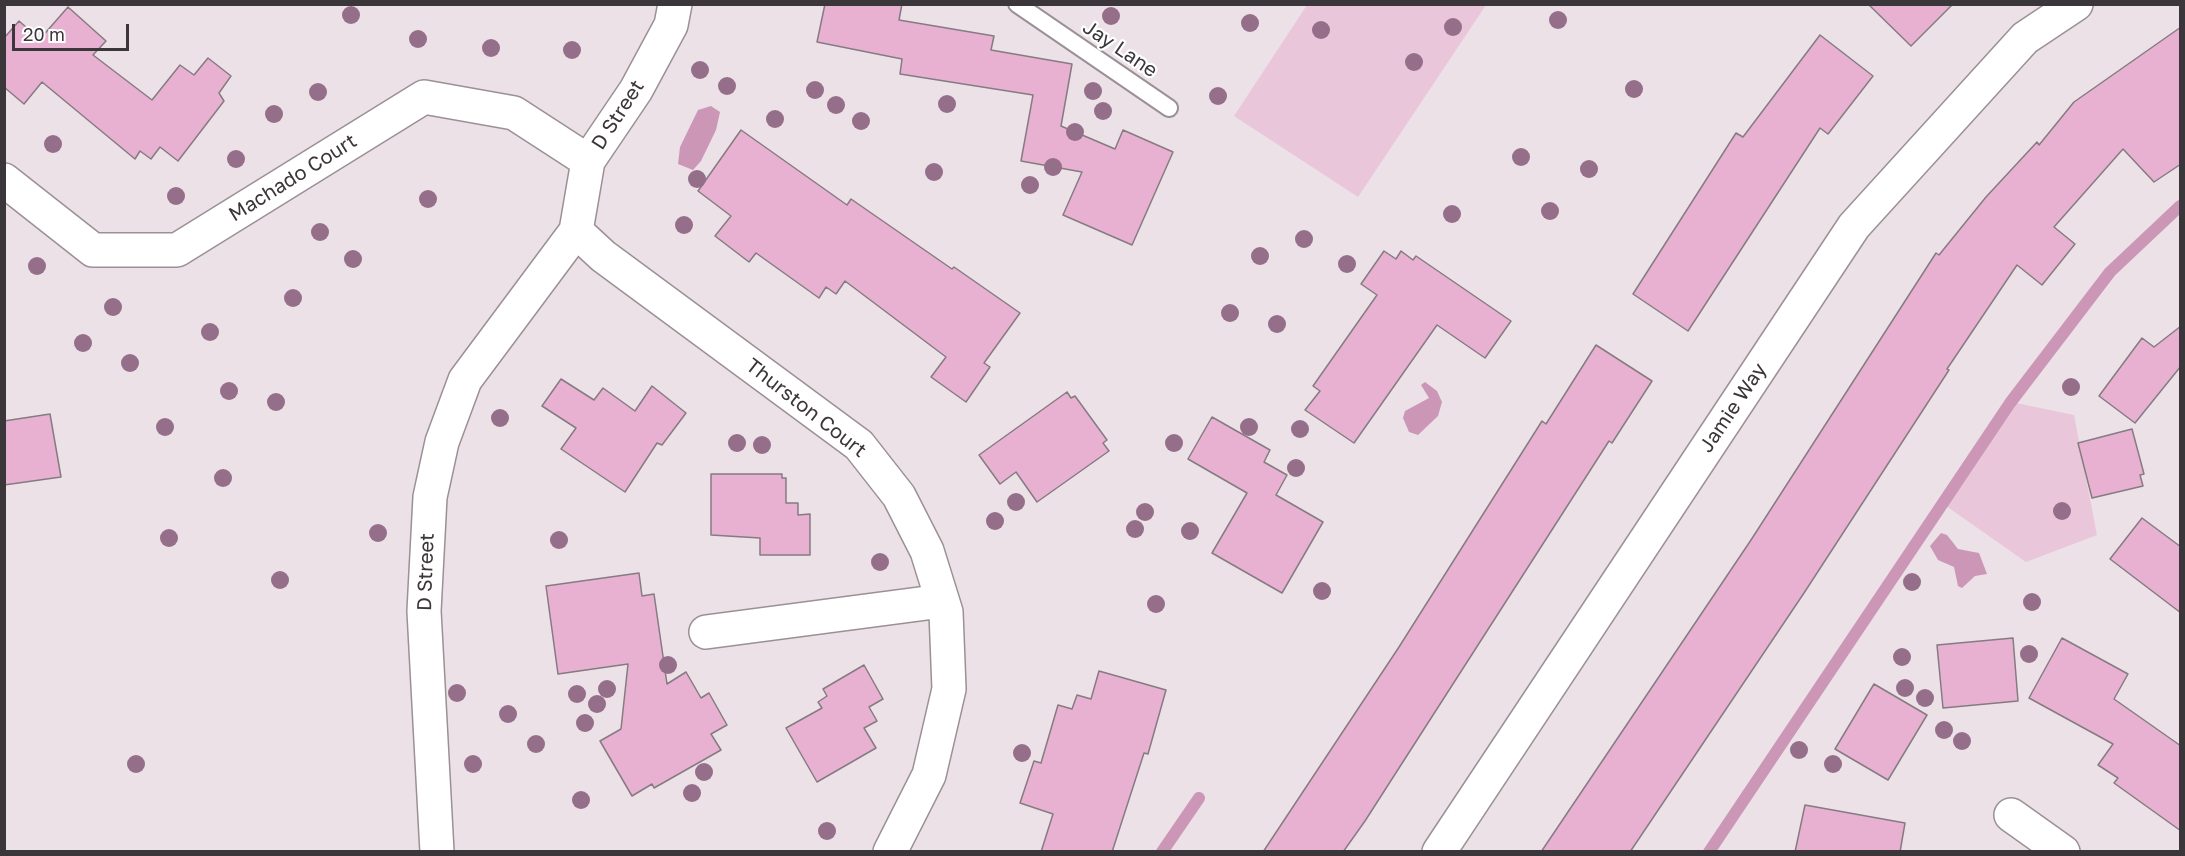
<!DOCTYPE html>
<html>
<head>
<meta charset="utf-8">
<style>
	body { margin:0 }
	#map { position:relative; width:2185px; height:856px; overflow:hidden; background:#ece1e7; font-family:"Golos Text",sans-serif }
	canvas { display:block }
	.frame { position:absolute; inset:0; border:6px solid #3b3639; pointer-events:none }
	.scale { position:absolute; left:12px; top:24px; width:117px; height:27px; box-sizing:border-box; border:3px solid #3b3639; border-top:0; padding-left:8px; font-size:18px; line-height:21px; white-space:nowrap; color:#3b3639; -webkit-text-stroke:4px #fff; paint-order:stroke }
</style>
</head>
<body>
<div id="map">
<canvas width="2185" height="856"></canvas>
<div class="frame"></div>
<div class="scale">20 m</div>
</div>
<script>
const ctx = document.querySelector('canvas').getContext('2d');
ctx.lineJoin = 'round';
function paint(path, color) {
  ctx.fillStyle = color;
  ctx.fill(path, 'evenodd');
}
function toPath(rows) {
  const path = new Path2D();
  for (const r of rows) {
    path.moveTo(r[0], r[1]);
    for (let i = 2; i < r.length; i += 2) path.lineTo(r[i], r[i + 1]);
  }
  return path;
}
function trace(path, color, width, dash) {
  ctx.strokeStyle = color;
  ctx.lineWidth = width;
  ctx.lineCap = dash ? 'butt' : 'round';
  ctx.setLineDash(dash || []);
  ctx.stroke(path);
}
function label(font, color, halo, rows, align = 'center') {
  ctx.font = font + ' "Golos Text",sans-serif';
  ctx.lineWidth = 4.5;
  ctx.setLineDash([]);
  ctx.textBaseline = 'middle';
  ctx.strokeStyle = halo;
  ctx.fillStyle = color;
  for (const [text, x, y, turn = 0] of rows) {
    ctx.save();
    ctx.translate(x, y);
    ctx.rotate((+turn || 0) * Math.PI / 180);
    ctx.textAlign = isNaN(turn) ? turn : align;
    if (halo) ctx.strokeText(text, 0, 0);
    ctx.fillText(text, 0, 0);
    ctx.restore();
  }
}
paint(toPath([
	[1307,5,1486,5,1358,197,1234,116],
	[2016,403,2074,415,2097,535,2026,562,1946,506]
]), '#eac6db');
paint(toPath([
	[711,106,720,112,716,130,701,161,693,170,678,164,680,147,698,110],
	[1425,382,1437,391,1442,402,1438,416,1418,435,1409,432,1403,418,1405,411,1429,398,1421,385],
	[1941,533,1947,535,1958,549,1979,553,1987,574,1975,576,1962,588,1958,586,1954,567,1938,560,1930,546]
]), '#cc97b7');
trace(toPath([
	[1162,852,1199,798],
	[1709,852,2010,403,2110,272,2180,206]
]), '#cc97b7', 12);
const building = toPath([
	[825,4,902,4,899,20,994,36,991,50,1072,64,1061,126,1115,149,1123,130,1173,152,1132,245,1063,215,1082,172,1021,161,1033,95,900,74,902,59,817,42,825,4],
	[1868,4,1953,4,1911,46,1868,4],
	[68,7,106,41,93,55,152,100,180,65,194,75,208,58,231,76,219,93,224,101,178,161,160,147,151,159,140,151,135,159,42,82,24,104,4,87,4,38,19,21,40,39,68,7],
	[2181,27,2181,164,2154,182,2123,149,2054,227,2075,244,2042,285,2017,265,1947,369,1949,370,1804,593,1630,852,1541,852,1751,540,1936,253,1939,255,1986,197,2037,142,2039,145,2074,102,2181,27],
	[1820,35,1873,76,1828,134,1820,128,1688,331,1633,294,1736,133,1743,137,1820,35],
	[741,130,847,205,851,199,952,269,954,267,1020,313,984,363,990,367,966,402,931,377,946,357,845,281,836,294,826,287,819,298,756,253,749,262,715,236,731,216,698,191,741,130],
	[1384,251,1396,259,1401,251,1413,260,1416,256,1511,321,1485,358,1437,325,1354,443,1305,410,1320,391,1313,386,1377,295,1361,284,1384,251],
	[2181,326,2181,366,2135,423,2099,396,2142,338,2154,347,2181,326],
	[1596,345,1652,381,1612,443,1609,441,1365,821,1343,852,1263,852,1399,647,1542,421,1546,424,1596,345],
	[561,379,594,400,603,388,635,411,652,386,686,413,662,445,657,443,625,492,561,449,576,428,542,406,561,379],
	[1067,392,1071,398,1075,396,1107,440,1103,443,1109,451,1037,502,1016,472,1000,484,979,455,1067,392],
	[50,414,61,477,4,485,4,421,50,414],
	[1212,417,1270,450,1264,462,1287,475,1276,495,1323,522,1282,593,1212,553,1247,493,1188,459,1212,417],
	[2132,429,2144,474,2140,475,2143,486,2092,498,2078,443,2132,429],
	[711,474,782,474,782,478,786,478,786,503,798,503,798,515,810,514,810,555,760,555,760,538,711,535,711,474],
	[2142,518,2181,547,2181,613,2110,559,2142,518],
	[639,573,642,596,654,594,667,684,686,672,701,698,709,693,727,725,711,734,721,750,654,788,652,784,632,796,600,741,621,729,628,664,558,674,546,586,639,573],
	[2013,638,2018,701,1943,708,1937,645,2013,638],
	[2062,638,2128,674,2114,699,2181,746,2181,831,2114,783,2118,778,2098,765,2113,744,2029,698,2062,638],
	[864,665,883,699,869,707,877,721,864,728,876,748,817,782,786,728,822,708,818,702,827,696,823,689,864,665],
	[1099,671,1166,690,1148,754,1144,753,1112,852,1041,852,1053,814,1020,803,1034,761,1041,763,1058,705,1072,709,1077,695,1091,699,1099,671],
	[1874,684,1927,715,1888,780,1835,749,1874,684],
	[1805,805,1905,823,1900,852,1795,852,1805,805]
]);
paint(building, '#e8b1d2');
trace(building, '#857b81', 1.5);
const lane = toPath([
	[1017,4,1169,108]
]);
const street = toPath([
	[4,180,93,250,177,250,424,97,514,113,588,161],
	[576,231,603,256,859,445,899,496,927,551,946,612,949,689,929,775,890,852],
	[706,632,942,601],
	[2011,815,2063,852],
	[437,852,424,611,430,497,442,442,465,380,576,231,588,161,636,90,671,25,675,4],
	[1439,852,1854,226,2025,38,2076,4]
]);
trace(lane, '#9a9095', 20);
trace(street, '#9a9095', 36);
trace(lane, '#fff', 16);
trace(street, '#fff', 33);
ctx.fillStyle = '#956e89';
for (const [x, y] of [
	[351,15],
	[1111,16],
	[1558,20],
	[1250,23],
	[1453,27],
	[1321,30],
	[418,39],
	[491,48],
	[572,50],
	[1414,62],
	[700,70],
	[727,86],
	[1634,89],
	[815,90],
	[1093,91],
	[318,92],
	[1218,96],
	[947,104],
	[836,105],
	[1103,111],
	[274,114],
	[775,119],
	[861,121],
	[1075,132],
	[53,144],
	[1521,157],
	[236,159],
	[1053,167],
	[1589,169],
	[934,172],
	[697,179],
	[1030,185],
	[176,196],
	[428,199],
	[1550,211],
	[1452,214],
	[684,225],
	[320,232],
	[1304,239],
	[1260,256],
	[353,259],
	[1347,264],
	[37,266],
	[293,298],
	[113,307],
	[1230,313],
	[1277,324],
	[210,332],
	[83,343],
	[130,363],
	[2071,387],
	[229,391],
	[276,402],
	[500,418],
	[165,427],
	[1249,427],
	[1300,429],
	[737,443],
	[1174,443],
	[762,445],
	[1296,468],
	[223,478],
	[1016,502],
	[2062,511],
	[1145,512],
	[995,521],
	[1135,529],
	[1190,531],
	[378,533],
	[169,538],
	[559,540],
	[880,562],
	[280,580],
	[1912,582],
	[1322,591],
	[2032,602],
	[1156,604],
	[2029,654],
	[1902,657],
	[668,665],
	[1905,688],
	[607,689],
	[457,693],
	[577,694],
	[1925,698],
	[597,704],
	[508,714],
	[585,723],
	[1944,730],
	[1962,741],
	[536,744],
	[1799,750],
	[1022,753],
	[136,764],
	[473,764],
	[1833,764],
	[704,772],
	[692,793],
	[581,800],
	[827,831]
]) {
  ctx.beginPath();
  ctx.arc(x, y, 9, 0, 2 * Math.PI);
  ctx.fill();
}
label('20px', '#3b3639', '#fff', [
	["Jay Lane",1120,49,34],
	["D Street",618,115,-57],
	["Machado Court",293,178,-32],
	["Thurston Court",806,408,38],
	["Jamie Way",1733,408,-56],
	["D Street",426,572,-88]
]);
</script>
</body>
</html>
